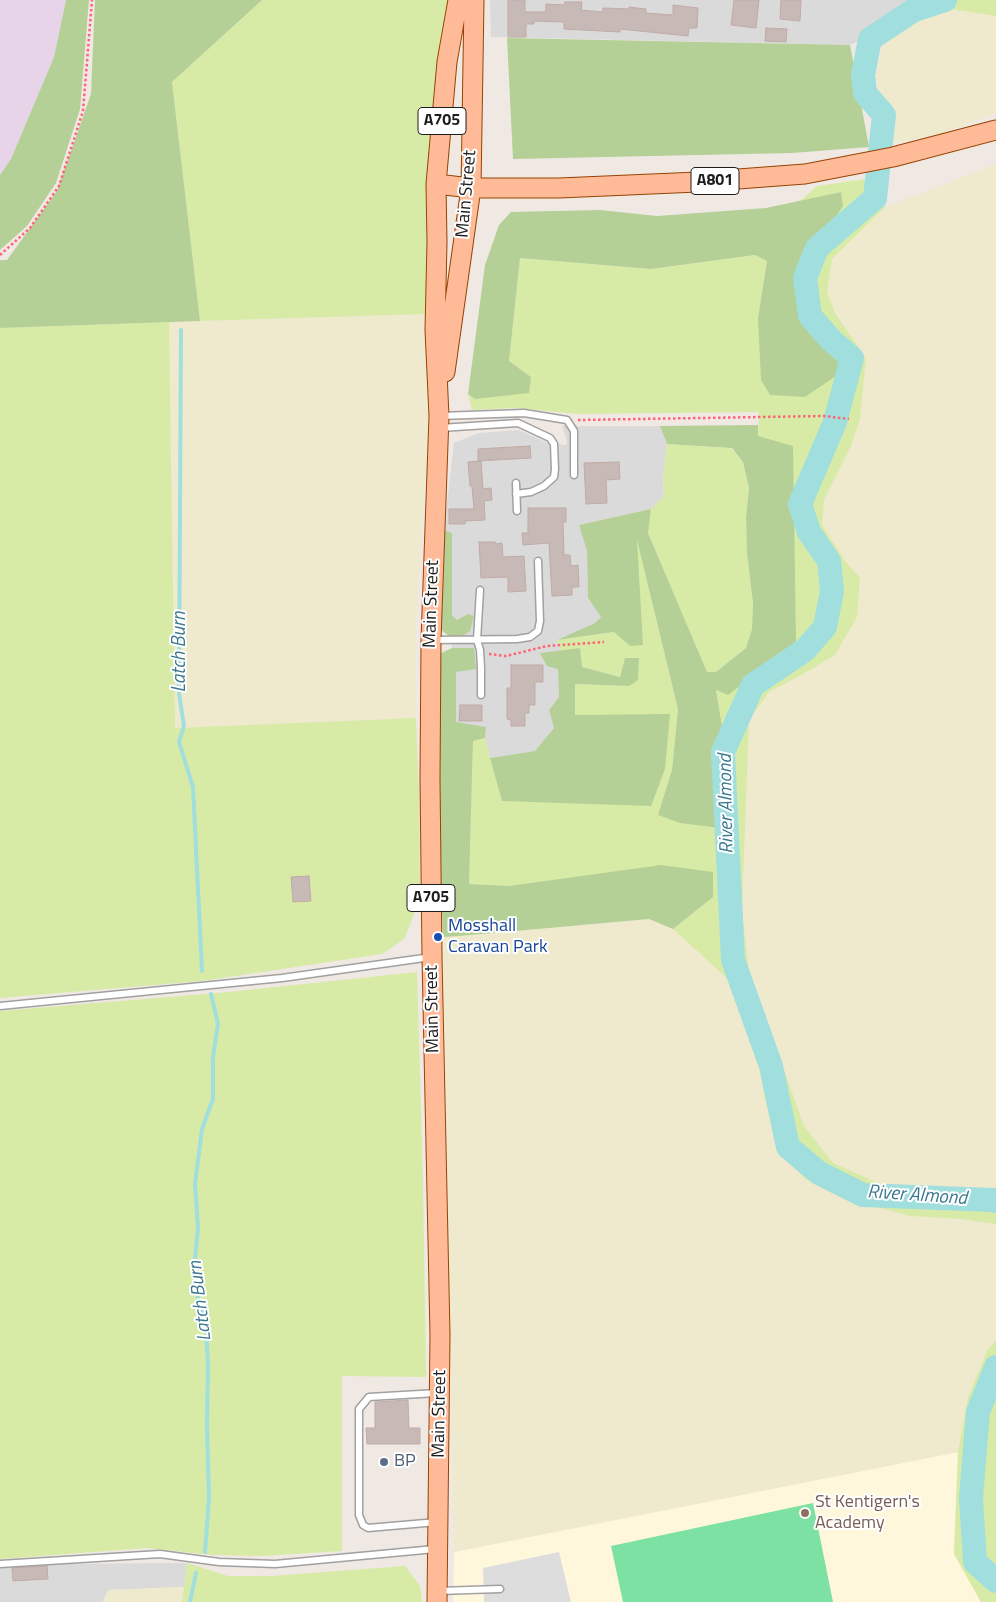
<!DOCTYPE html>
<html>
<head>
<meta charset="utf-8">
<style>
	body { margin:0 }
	canvas { display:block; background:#efe8e3 }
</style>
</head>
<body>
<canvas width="996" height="1602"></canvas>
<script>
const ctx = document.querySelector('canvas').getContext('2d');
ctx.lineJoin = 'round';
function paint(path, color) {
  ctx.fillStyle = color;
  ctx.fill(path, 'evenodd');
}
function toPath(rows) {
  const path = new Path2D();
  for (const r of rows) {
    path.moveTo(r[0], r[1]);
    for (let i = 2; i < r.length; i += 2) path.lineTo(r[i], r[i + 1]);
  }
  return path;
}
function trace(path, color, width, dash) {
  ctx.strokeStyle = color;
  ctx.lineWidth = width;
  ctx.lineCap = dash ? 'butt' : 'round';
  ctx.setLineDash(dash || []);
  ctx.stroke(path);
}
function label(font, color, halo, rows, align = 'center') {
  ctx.font = font + ' "Titillium Web",sans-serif';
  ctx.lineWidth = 4;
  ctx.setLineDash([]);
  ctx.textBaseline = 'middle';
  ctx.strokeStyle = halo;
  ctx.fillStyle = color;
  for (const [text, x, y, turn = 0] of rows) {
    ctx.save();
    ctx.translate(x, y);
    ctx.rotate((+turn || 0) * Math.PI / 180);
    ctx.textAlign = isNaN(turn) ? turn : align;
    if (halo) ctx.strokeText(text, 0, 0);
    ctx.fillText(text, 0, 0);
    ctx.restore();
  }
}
paint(toPath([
	[490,0,954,0,850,45,491,37],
	[562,426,660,426,667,444,663,475,664,496,651,509,579,525,587,551,588,598,601,617,595,623,557,640,561,651,540,653,558,669,559,697,549,710,554,728,535,751,490,758,485,738,486,727,456,723,456,671,474,649,452,648,449,636,463,636,474,616,468,614,457,620,452,615,452,533,444,530,454,443,479,433,519,430,548,443,566,445,567,441],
	[187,1563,184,1587,109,1590,103,1602,0,1602,0,1567,54,1564]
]), '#dbdada');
paint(toPath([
	[0,0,66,0,54,57,11,159,0,175]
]), '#e8d4e8');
paint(toPath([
	[958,1452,954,1554,981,1602,453,1602,454,1552]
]), '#fff7dc');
paint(toPath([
	[938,7,996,16,996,113,941,134,895,143,891,135,890,119,875,79,886,30],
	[996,164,996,1189,987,1188,914,1188,880,1184,833,1163,804,1126,749,972,742,910,749,720,769,692,803,674,860,578,845,561,822,525,824,500,851,446,866,358,835,313,827,292,832,259,885,207],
	[426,314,430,405,416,625,416,718,175,728,169,322],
	[649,919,673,929,729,980,755,1038,765,1100,782,1152,805,1179,854,1201,910,1216,960,1219,996,1224,996,1341,988,1349,968,1397,958,1452,454,1552,443,937,459,936],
	[184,1587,182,1602,103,1602,108,1590]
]), '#efeacd');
paint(toPath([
	[262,0,451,0,426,314,200,321,172,82],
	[954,0,996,0,996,16,938,7],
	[888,176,885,207,832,259,827,292,835,313,866,358,860,418,851,446,824,500,822,525,845,561,860,578,857,617,835,655,803,674,769,692,749,720,742,910,749,972,778,1053,804,1126,833,1163,880,1184,914,1188,987,1188,996,1189,996,1224,960,1219,910,1216,854,1201,805,1179,782,1152,765,1100,755,1038,729,980,673,929,713,897,469,884,473,740,485,738,502,801,575,715,575,684,629,686,620,677,581,667,580,648,561,651,557,640,615,632,630,646,636,536,678,709,672,770,658,815,723,732,716,689,796,643,758,436,759,412,577,414,516,408,472,410,468,394,475,399,531,377,509,361,520,258,651,269,755,255,767,260,758,318,844,359,804,318,796,275,804,248,832,223,843,206,841,192,800,201,817,186],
	[169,322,175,728,416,718,419,796,420,899,404,939,382,954,202,981,0,998,0,328],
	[667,444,731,448,743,462,749,488,746,517,747,553,753,603,752,629,746,648,716,672,707,672,648,533,651,509,664,496,663,475],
	[417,972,423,1180,426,1377,342,1376,342,1551,263,1556,212,1555,147,1548,0,1559,0,1011,229,992],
	[996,1341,996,1602,981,1602,954,1554,958,1452,968,1397,988,1349],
	[187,1563,228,1576,271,1576,405,1566,420,1586,422,1602,182,1602]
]), '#d8eba6');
paint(toPath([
	[66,0,89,0,80,109,56,183,27,226,0,250,0,175,11,159,54,57],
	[95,0,262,0,172,82,200,321,0,328,0,260,7,260,57,191,91,94],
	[507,38,850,45,869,147,792,153,513,159],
	[841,192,843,206,832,223,804,248,796,275,804,318,844,359,842,372,805,397,770,395,761,380,758,318,767,261,755,255,651,269,520,258,509,361,531,377,529,393,475,399,468,394,485,265,499,225,511,212,600,210,657,216,766,208],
	[758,425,758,436,793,446,796,643,728,695,716,690,723,732,720,828,680,823,658,815,672,770,678,709,637,540,643,645,630,646,614,632,557,640,595,623,601,617,588,598,587,551,579,525,651,509,648,533,707,672,716,672,746,648,752,629,753,603,747,553,746,517,749,488,743,462,732,448,667,444,660,426],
	[444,530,452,533,452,615,457,620,468,614,474,616,470,631,463,636,449,636,441,630,439,617],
	[452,648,474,648,476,669,456,672,456,722,486,727,485,738,473,741,469,884,509,886,661,865,713,872,713,897,673,929,649,919,459,936,443,937,436,745,437,655],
	[580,648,582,667,620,677,625,658,639,658,638,680,629,686,575,684,575,715,670,714,665,769,651,806,502,801,490,758,535,751,554,728,549,710,559,697,558,669,547,666,540,653]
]), '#b4d096');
paint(toPath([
	[813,1503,833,1602,623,1602,611,1546]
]), '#7de1a4');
paint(toPath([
	[559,1552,571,1602,484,1602,483,1568]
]), '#ddd');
trace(toPath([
	[181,330,179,694,184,726,179,742,193,787,202,971],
	[205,1552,209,1498,207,1427,208,1362,205,1318,199,1305,194,1269,198,1228,195,1184,202,1129,213,1099,213,1057,218,1024,211,994],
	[190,1602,196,1573]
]), '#a1dede', 4);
trace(toPath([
	[945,0,914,10,870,39,863,75,865,93,884,115,875,198,817,248,805,278,810,316,831,340,852,358,835,422,800,504,809,532,829,561,832,591,825,627,805,650,753,685,723,752,733,960,771,1066,788,1147,819,1173,863,1195,992,1200,996,1201],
	[996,1367,978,1412,971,1498,975,1562,996,1581]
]), '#a1dede', 24);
const building = toPath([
	[508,0,525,0,525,12,546,12,546,4,564,5,565,2,582,2,581,10,603,12,603,8,629,9,629,7,646,9,646,13,673,15,673,5,698,8,697,28,689,28,688,36,620,29,620,32,564,29,564,22,534,21,534,24,526,24,526,37,508,37,508,0],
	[734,0,759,0,756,28,731,25,734,0],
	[781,0,801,0,800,21,780,19,781,0],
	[766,28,787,29,786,42,765,41,766,28],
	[530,446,531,458,478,461,478,449,530,446],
	[481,461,483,489,491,488,492,500,484,501,485,520,465,521,465,524,449,524,449,509,474,509,472,486,470,486,468,462,481,461],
	[619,462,620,479,606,480,607,503,586,504,584,463,619,462],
	[528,508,566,508,566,522,563,522,564,555,570,555,571,566,578,565,579,587,572,587,572,595,552,596,549,543,523,545,522,533,528,533,528,508],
	[479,542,495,542,496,544,502,543,503,557,524,556,526,591,508,592,508,577,481,578,479,542],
	[511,665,543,665,543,682,535,682,535,705,529,705,529,713,525,713,525,726,511,726,511,720,507,719,507,688,511,688,511,665],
	[460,705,482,705,482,721,459,721,460,705],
	[309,876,311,901,293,902,291,877,309,876],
	[408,1400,409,1428,420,1428,420,1444,367,1444,366,1428,375,1428,375,1402,408,1400],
	[47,1566,48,1579,13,1581,12,1568,47,1566]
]);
paint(building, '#c7b9b6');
trace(building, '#c1aba5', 1);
const lane = toPath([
	[440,416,524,413,567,420,574,431,574,475],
	[440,428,518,423,550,438,554,444,555,469,554,477,544,486,531,492,516,494],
	[516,483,517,511],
	[480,590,477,640,480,650,481,668,481,695],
	[434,640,517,639,530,637,538,631,540,621,538,561],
	[0,1006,282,978,431,957],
	[437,1522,368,1528,363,1525,359,1515,359,1409,369,1397,437,1393],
	[0,1564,160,1554,219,1562,275,1564,435,1549],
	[438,1591,500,1589]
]);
const primary = toPath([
	[436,184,471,188,559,188,698,182,805,174,893,157,996,130],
	[445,372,471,188,474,0],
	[437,1602,440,1335,432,957,430,779,431,640,439,416,435,330,437,242,436,184,447,62,458,0]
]);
trace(lane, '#a1a1a1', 9);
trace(primary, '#974300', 21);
trace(toPath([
	[0,255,30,228,59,186,83,111,92,0],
	[578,420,823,416,849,419],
	[489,654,506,656,547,646,604,642]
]), '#ff6476', 2.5, [2.5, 2.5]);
trace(lane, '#fff', 6);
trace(primary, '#ffbb98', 19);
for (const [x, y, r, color] of [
	[438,937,5,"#1a4fb4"],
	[384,1462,5,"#5c6f8a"],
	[805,1513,5,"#8d6e63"]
]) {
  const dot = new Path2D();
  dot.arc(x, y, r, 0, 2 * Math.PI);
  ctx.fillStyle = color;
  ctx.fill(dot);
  trace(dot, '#fff', 2);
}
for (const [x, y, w] of [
	[442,121,48],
	[715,181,48],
	[431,898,48]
]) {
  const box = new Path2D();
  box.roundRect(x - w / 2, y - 13.5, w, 27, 4);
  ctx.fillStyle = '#fff';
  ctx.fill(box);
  trace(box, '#1d1d1d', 1);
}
label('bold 16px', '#1d1d1d', null, [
	["A705",442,121],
	["A801",715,181],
	["A705",431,898]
]);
label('18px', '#1d1d1d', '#fff', [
	["Main Street",467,194,-85],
	["Main Street",432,604,-88],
	["Main Street",433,1009,-91],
	["Main Street",440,1414,-89]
]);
label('18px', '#164399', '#fff', [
	["Mosshall",448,927],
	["Caravan Park",448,948]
], 'left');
label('18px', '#4e5e75', '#fff', [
	["BP",394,1462]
], 'left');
label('18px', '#785e54', '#fff', [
	["St Kentigern's",815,1503],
	["Academy",815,1524]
], 'left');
label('italic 19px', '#3b7990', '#fff', [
	["Latch Burn",180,652,-90],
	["River Almond",727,804,-91],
	["River Almond",917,1196,4],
	["Latch Burn",201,1301,-97]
]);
</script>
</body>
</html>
